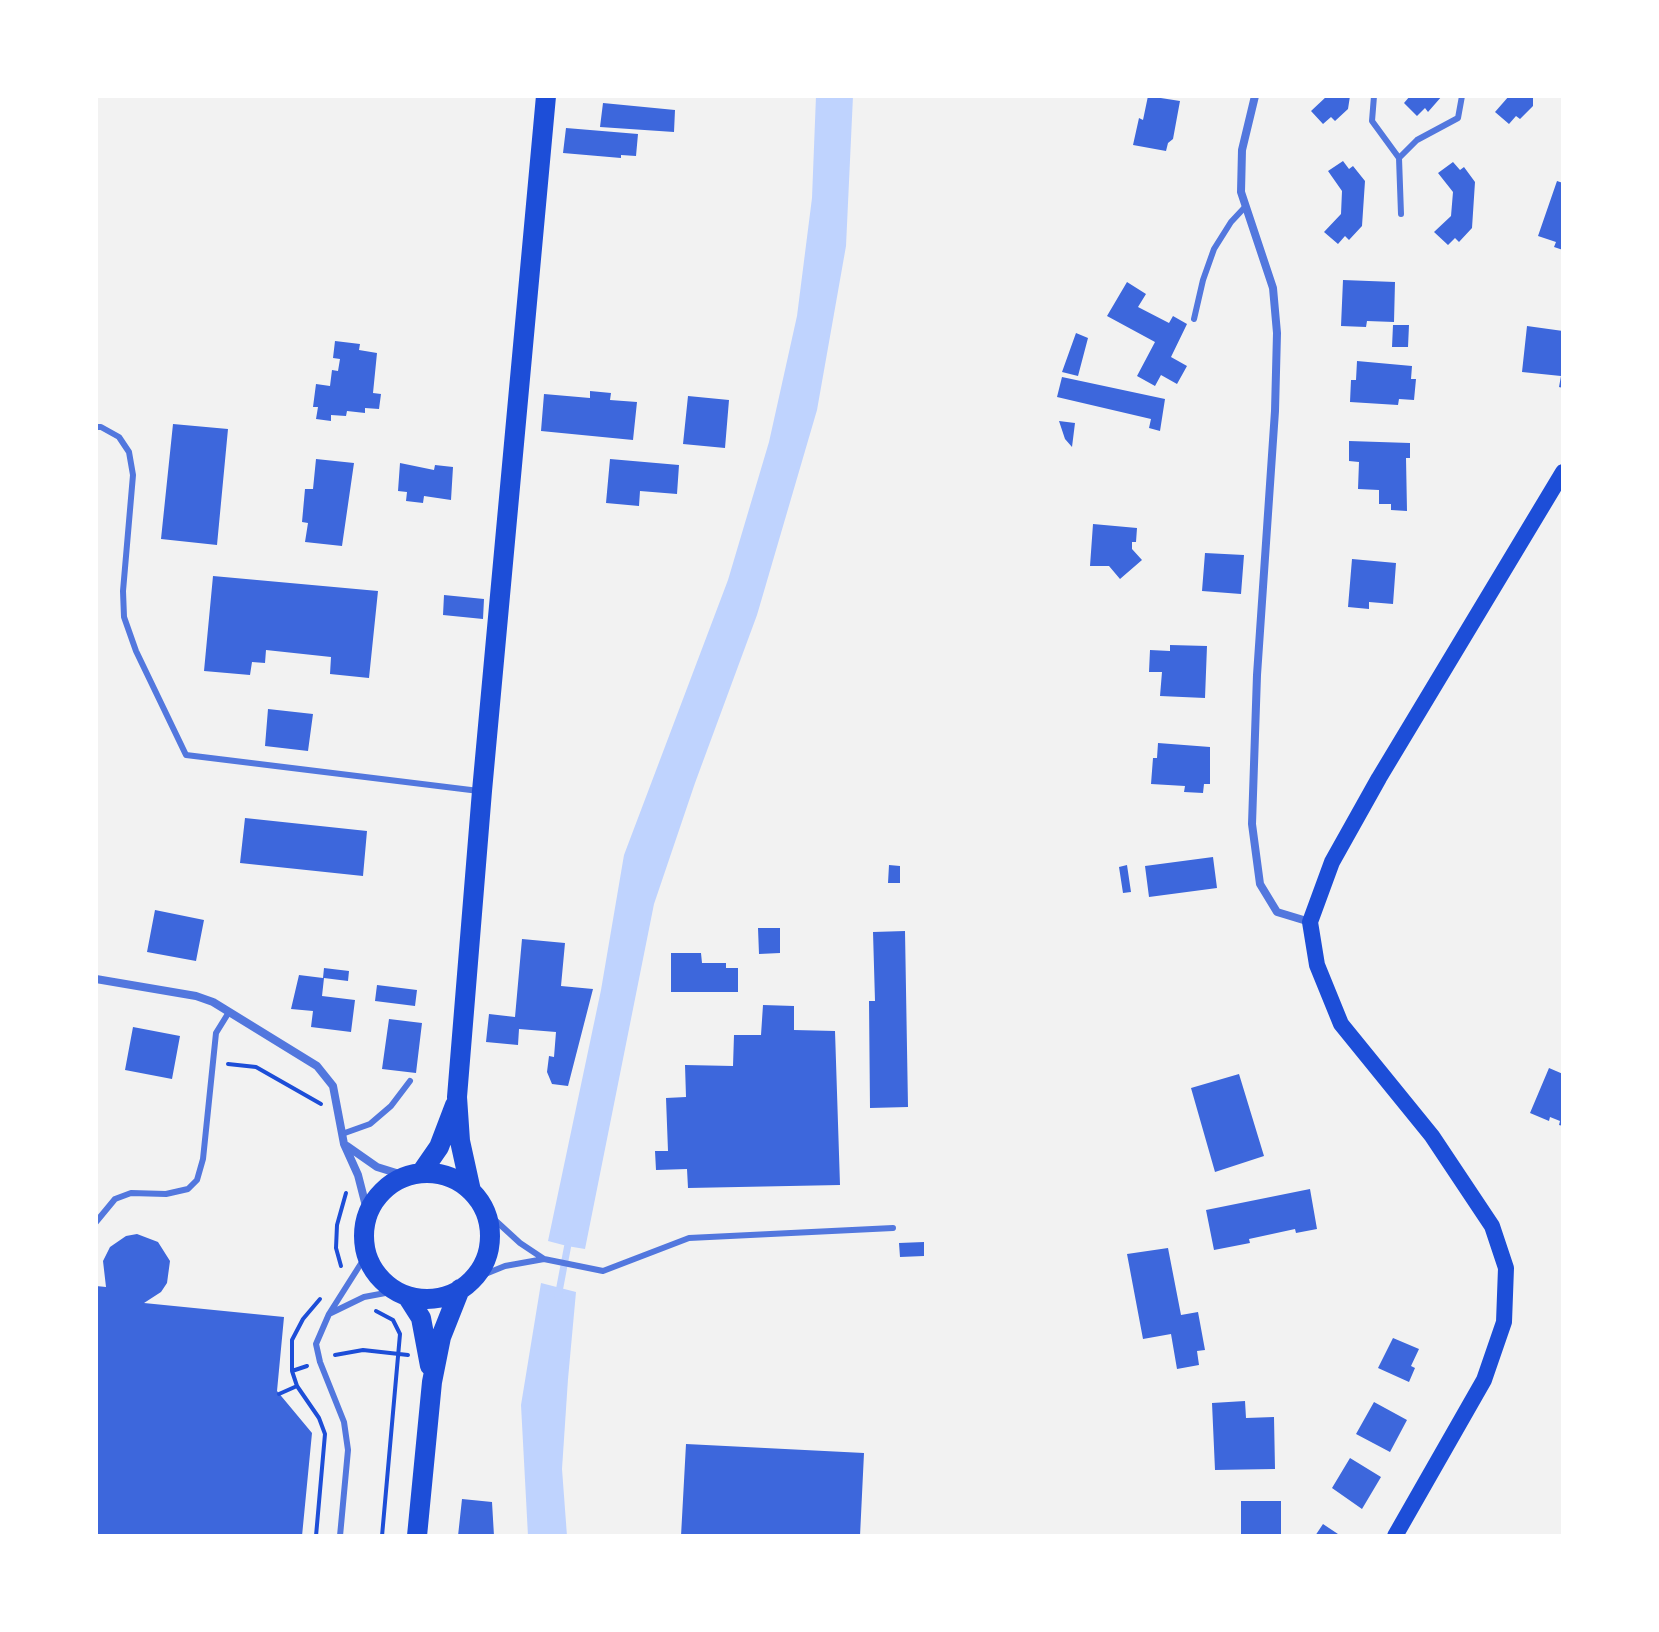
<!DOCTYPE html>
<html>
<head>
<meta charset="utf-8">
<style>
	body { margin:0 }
	#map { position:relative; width:1659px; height:1632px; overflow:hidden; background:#f2f2f2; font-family:Lato,sans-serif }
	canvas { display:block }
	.frame { position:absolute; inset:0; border:98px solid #fff; pointer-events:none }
</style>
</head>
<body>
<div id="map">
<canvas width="1659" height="1632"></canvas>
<div class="frame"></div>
</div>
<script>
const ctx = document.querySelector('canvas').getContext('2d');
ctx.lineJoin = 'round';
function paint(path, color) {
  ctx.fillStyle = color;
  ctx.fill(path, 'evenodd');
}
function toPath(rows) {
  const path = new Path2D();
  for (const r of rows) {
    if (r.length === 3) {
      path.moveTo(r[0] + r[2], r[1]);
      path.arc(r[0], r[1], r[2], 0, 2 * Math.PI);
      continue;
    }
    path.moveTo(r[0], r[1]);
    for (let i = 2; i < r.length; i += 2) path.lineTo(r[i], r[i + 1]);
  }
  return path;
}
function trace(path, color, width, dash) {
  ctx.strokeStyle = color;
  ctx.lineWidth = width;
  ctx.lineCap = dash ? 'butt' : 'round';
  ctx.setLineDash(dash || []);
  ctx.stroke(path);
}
paint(toPath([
	[816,96,853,96,846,246,817,410,757,615,695,783,654,904,585,1249,567,1246,548,1241,601,990,624,855,728,580,769,442,797,316,812,198],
	[541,1283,576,1292,568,1379,562,1469,567,1536,528,1536,521,1405]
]), '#bfd3fe');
trace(toPath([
	[558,1297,569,1239]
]), '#bfd3fe', 7);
paint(toPath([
	[1148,96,1180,101,1173,139,1168,143,1166,151,1133,145,1139,118,1143,120],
	[1327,96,1350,96,1348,109,1335,121,1331,117,1323,124,1311,111],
	[1410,96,1442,96,1428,112,1425,108,1417,116,1404,103],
	[1509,96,1533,96,1533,106,1520,119,1516,116,1509,124,1495,112],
	[603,103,675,110,674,132,600,127],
	[566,128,638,134,636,156,621,155,621,158,563,153],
	[1343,161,1349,169,1353,166,1365,181,1362,226,1349,240,1345,236,1338,244,1324,232,1341,214,1342,191,1328,171],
	[1453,162,1460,170,1464,167,1475,182,1472,228,1459,242,1455,238,1448,245,1434,232,1451,216,1453,192,1438,173],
	[1557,181,1563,183,1563,250,1554,247,1556,242,1538,236],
	[1343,280,1395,282,1394,322,1367,321,1366,327,1341,326],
	[1127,282,1146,294,1138,307,1169,323,1173,316,1187,324,1171,357,1187,366,1177,384,1161,375,1155,386,1137,376,1155,342,1107,316],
	[1393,325,1409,325,1408,347,1392,347],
	[1527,326,1563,331,1563,388,1559,387,1561,376,1522,372],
	[1076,333,1088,338,1078,376,1062,372],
	[335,341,360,344,359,350,377,353,373,393,381,394,379,409,365,408,365,413,347,411,346,416,331,415,331,421,316,419,318,407,313,407,316,384,330,386,332,370,338,371,340,359,333,358],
	[1357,361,1412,366,1411,379,1416,379,1414,400,1399,399,1398,405,1350,402,1351,380,1356,380],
	[1062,377,1165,399,1160,431,1149,428,1151,419,1057,397],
	[590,391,611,393,610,400,637,402,633,440,541,431,544,394,590,398],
	[688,396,729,400,725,448,683,444],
	[1059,421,1075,423,1072,447,1065,439],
	[173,424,228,429,217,545,161,539],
	[1349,441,1410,443,1410,458,1406,458,1407,511,1391,510,1391,504,1379,504,1379,490,1358,489,1359,462,1349,461],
	[316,459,354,463,342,546,305,542,308,523,302,522,305,489,313,489],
	[610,459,679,465,677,494,640,491,639,506,606,503],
	[400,463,434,470,435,465,453,467,451,500,424,496,423,503,406,501,407,492,398,491],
	[1093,524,1137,528,1136,542,1132,542,1132,549,1142,560,1120,579,1109,566,1090,566],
	[1205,553,1244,555,1241,594,1202,591],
	[1352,559,1396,563,1393,604,1369,602,1369,609,1348,607],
	[213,576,378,591,369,678,330,674,331,657,266,650,265,663,252,662,250,675,204,671],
	[444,595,484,599,483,619,443,615],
	[1170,645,1207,646,1205,698,1160,696,1162,672,1149,672,1150,650,1170,651],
	[268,709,313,714,308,751,265,746],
	[1158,743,1210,747,1210,784,1204,784,1203,793,1184,792,1185,786,1151,784,1153,758,1157,758],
	[245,818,367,831,363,876,240,863],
	[1213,857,1217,888,1149,897,1145,866],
	[889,865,900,866,900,883,888,883],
	[1127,865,1131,892,1123,893,1119,867],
	[155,910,204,920,196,961,147,952],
	[758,928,780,928,780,953,759,954],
	[905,931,908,1107,870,1108,869,1001,875,1001,873,932],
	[522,939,565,943,561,986,593,989,568,1086,552,1084,547,1072,549,1056,554,1057,556,1032,519,1029,518,1045,486,1042,489,1014,515,1017],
	[671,953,701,953,702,963,726,963,726,968,738,968,738,992,671,992],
	[324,968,349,971,348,981,324,978,322,996,355,1000,351,1032,311,1027,313,1011,291,1009,299,975,323,978],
	[377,985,417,990,415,1006,375,1001],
	[763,1005,794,1006,794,1030,835,1031,840,1185,688,1188,687,1169,656,1170,655,1151,668,1151,666,1098,686,1097,685,1065,733,1066,734,1035,761,1035],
	[389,1019,422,1023,416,1073,382,1069],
	[133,1027,180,1036,172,1079,125,1070],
	[1549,1068,1563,1074,1563,1126,1559,1125,1560,1121,1550,1117,1549,1121,1530,1113],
	[1239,1074,1264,1156,1215,1172,1191,1088],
	[1310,1189,1317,1229,1296,1233,1295,1229,1249,1239,1250,1243,1214,1250,1206,1210],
	[137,1234,158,1242,170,1261,167,1283,161,1292,144,1303,284,1317,277,1391,312,1433,302,1536,96,1536,96,1286,106,1287,103,1261,110,1247,126,1236],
	[924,1242,924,1256,900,1257,899,1243],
	[1168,1248,1181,1315,1198,1312,1205,1350,1197,1351,1199,1365,1177,1369,1171,1334,1143,1339,1127,1254],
	[1393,1338,1419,1349,1411,1366,1415,1368,1409,1382,1378,1368],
	[1245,1401,1246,1418,1274,1417,1275,1469,1215,1470,1212,1403],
	[1374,1402,1407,1420,1390,1452,1356,1434],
	[686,1444,864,1453,860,1536,681,1536],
	[1350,1458,1381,1477,1362,1509,1332,1488],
	[462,1499,492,1502,494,1536,458,1536],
	[1241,1501,1281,1501,1281,1536,1241,1536],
	[1323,1524,1341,1536,1315,1536]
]), '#3d67dc');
trace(toPath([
	[228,1064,256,1067,321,1104],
	[341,1266,336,1248,337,1225,346,1193],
	[376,1311,393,1320,400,1334,382,1536],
	[335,1355,363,1350,408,1355],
	[292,1371,292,1340,303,1319,320,1299],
	[297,1386,319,1418,325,1434,316,1536],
	[279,1394,297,1386,292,1371,307,1366]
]), '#1d4ed8', 4);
trace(toPath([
	[1374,96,1372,121,1399,158,1401,214],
	[1399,158,1417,140,1458,118,1462,96],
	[1194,319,1203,280,1214,249,1231,222,1245,207],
	[96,427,101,427,119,437,129,452,133,475,123,591,124,617,136,651,186,755,479,791],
	[342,1134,370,1124,391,1106,410,1081],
	[96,1222,115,1199,131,1193,166,1194,188,1189,197,1180,203,1159,216,1033,229,1012],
	[367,1254,329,1314,364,1297,396,1291],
	[544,1259,603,1271,689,1238,893,1228],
	[473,1279,505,1266,544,1259,520,1243,484,1210],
	[329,1314,316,1344,320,1362,344,1422,348,1450,340,1536]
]), '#5277de', 6);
trace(toPath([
	[1255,96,1242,150,1241,192,1273,288,1277,333,1275,411,1257,675,1252,824,1260,884,1277,912,1310,922],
	[96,979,196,996,213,1002,317,1066,333,1086,344,1144,358,1175,368,1214],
	[347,1146,377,1167,406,1176]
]), '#5277de', 8);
trace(toPath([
	[1395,1536,1484,1380,1504,1322,1506,1268,1492,1226,1432,1136,1341,1024,1317,965,1310,922,1332,862,1379,778,1563,472]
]), '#1d4ed8', 16);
trace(toPath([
	[421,1173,439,1147,455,1105],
	[427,1236,63],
	[471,1191,460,1141,457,1097,482,791,546,96],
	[407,1296,421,1318,430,1366],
	[417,1536,432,1382,441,1337,460,1289]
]), '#1d4ed8', 20);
</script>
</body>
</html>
